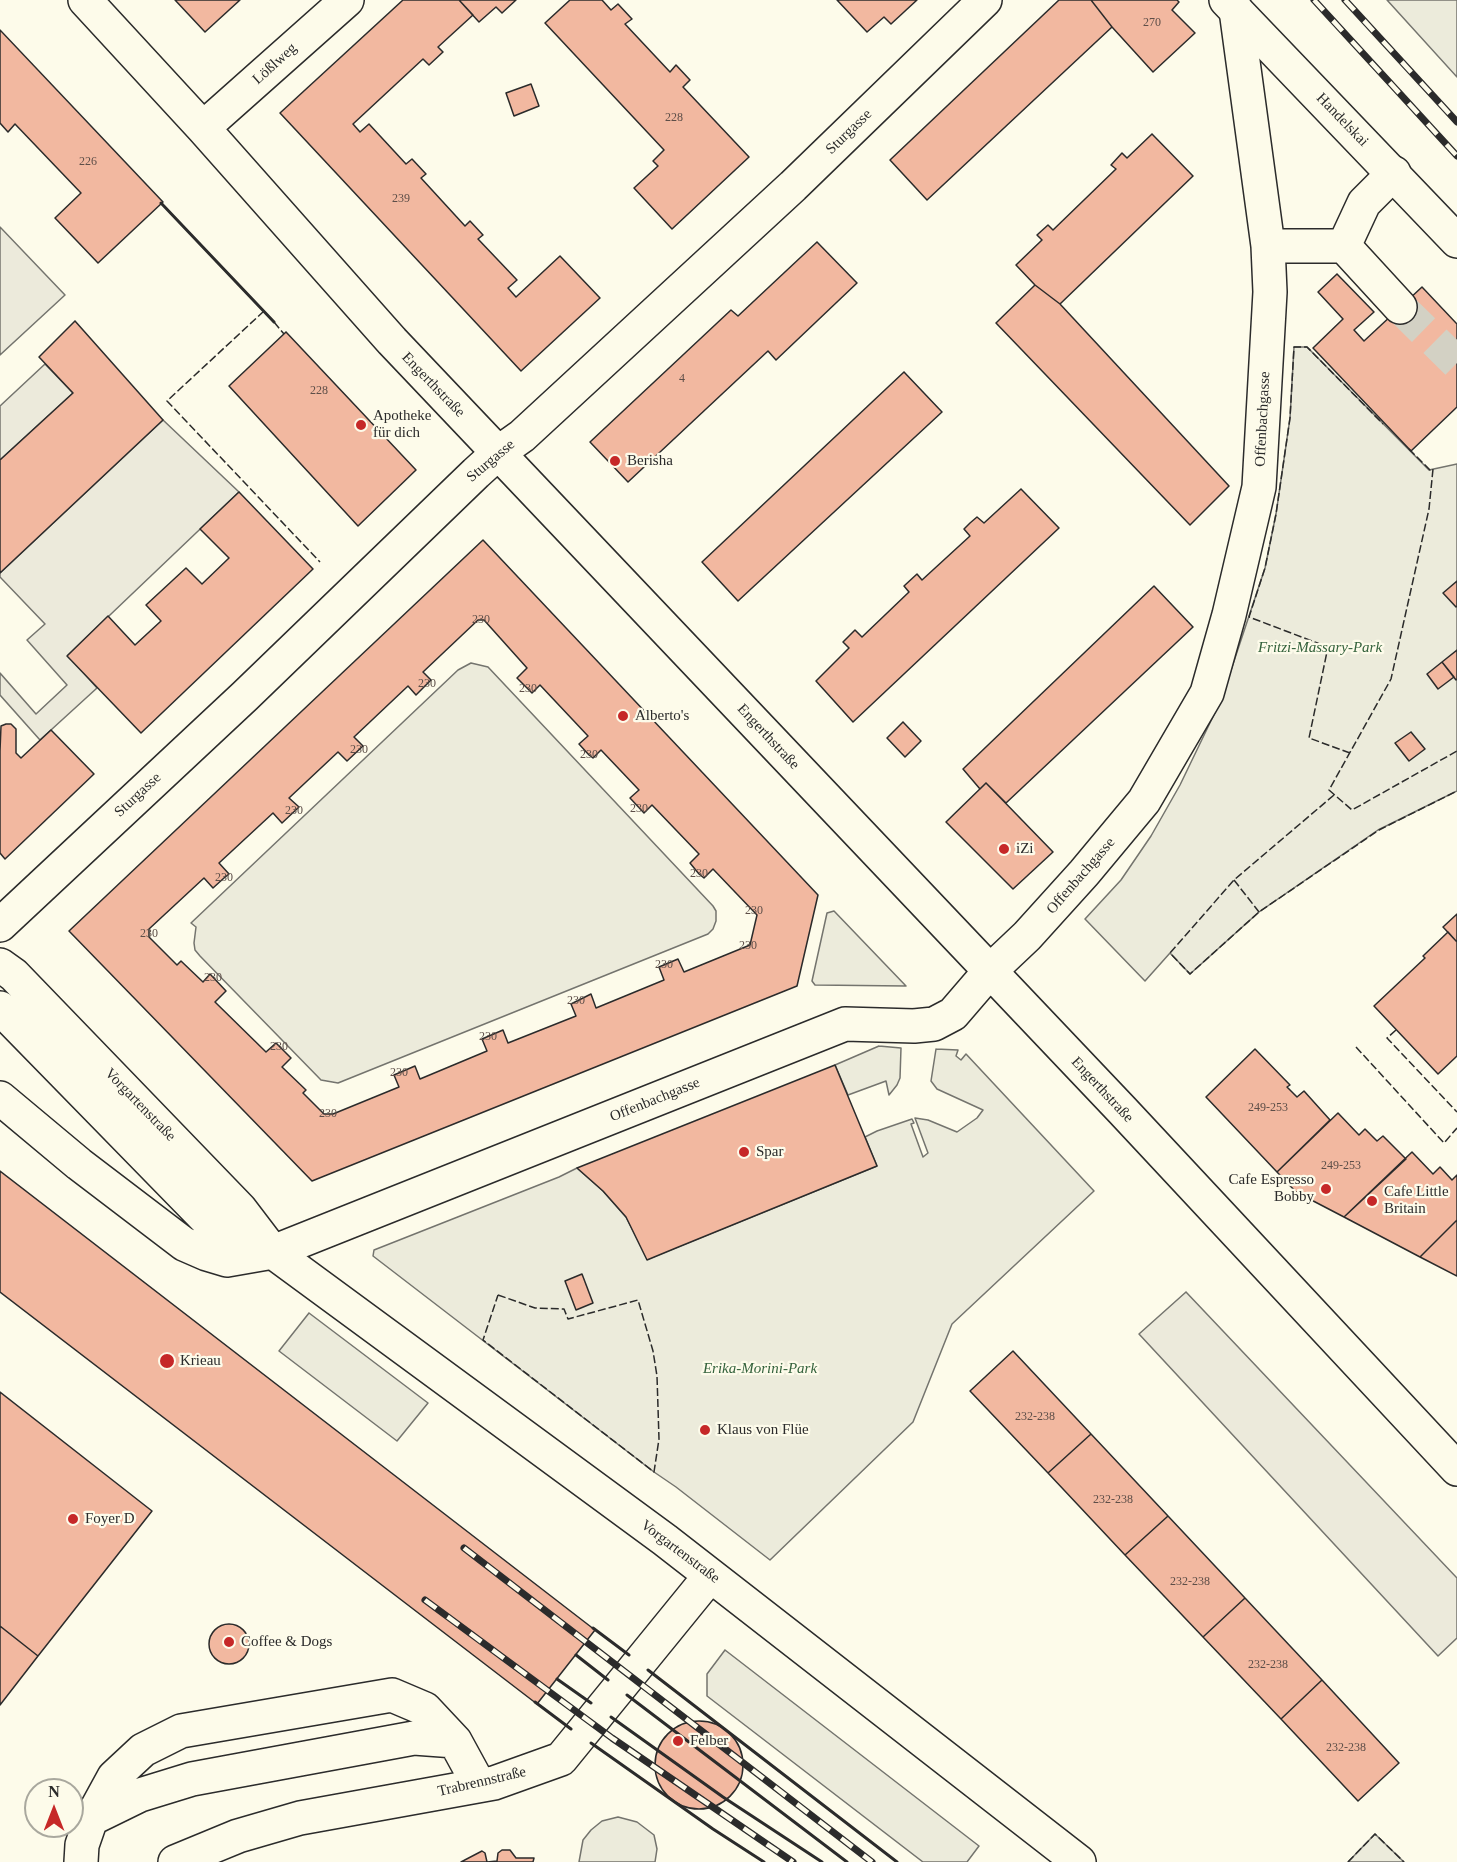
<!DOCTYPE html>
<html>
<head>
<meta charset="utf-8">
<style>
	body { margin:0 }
	#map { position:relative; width:1457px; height:1862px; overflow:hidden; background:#fdfbea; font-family:"Times New Roman",serif }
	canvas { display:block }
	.north { position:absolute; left:24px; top:1778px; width:60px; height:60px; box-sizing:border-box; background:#fdfbea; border:2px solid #a9a89e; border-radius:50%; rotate:0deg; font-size:16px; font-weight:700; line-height:24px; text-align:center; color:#2b2b2b }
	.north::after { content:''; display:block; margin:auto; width:21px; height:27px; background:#c62828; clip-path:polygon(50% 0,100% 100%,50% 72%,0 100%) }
</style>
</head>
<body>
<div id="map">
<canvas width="1457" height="1862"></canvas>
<div class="north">N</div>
</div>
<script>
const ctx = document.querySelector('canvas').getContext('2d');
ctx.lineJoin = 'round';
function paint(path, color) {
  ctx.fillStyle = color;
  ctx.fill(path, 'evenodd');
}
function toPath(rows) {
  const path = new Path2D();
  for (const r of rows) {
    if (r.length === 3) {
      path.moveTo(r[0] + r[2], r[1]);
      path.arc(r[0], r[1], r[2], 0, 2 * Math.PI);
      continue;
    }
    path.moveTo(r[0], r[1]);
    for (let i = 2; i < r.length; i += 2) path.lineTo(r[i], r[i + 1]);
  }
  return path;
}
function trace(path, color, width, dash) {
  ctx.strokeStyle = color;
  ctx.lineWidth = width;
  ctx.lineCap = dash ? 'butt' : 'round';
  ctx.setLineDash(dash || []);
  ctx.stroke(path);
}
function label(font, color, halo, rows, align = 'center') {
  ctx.font = font + ' "Times New Roman",serif';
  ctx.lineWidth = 4.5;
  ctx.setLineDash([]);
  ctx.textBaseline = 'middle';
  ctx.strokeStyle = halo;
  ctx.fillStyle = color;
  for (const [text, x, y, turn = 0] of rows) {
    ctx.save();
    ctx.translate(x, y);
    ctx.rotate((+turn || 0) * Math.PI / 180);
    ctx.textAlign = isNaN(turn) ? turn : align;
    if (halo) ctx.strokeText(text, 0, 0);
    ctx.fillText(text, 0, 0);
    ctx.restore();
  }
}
const green = toPath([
	[1387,0,1457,0,1457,77,1387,0],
	[1294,347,1307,347,1429,470,1457,464,1457,791,1378,830,1259,912,1190,974,1170,953,1145,981,1085,919,1121,880,1151,836,1180,785,1221,700,1265,568,1276,514,1290,418,1294,347],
	[471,663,488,667,713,906,716,911,716,921,713,929,708,934,338,1083,321,1080,200,956,195,950,194,943,196,927,191,923,458,670,471,663],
	[834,911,906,986,815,985,812,981,827,913,834,911],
	[879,1046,901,1048,900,1078,897,1085,889,1095,886,1081,848,1095,835,1065,879,1046],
	[936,1049,958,1050,956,1056,961,1060,966,1054,1094,1191,952,1324,913,1422,770,1560,676,1487,654,1472,373,1256,374,1250,559,1177,577,1168,603,1191,626,1217,648,1259,877,1166,865,1137,877,1131,912,1119,914,1123,911,1124,923,1157,928,1153,915,1118,928,1120,957,1132,977,1118,983,1110,937,1089,931,1081,936,1049],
	[309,1313,428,1403,397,1441,279,1351,309,1313],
	[725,1650,979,1846,967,1862,923,1862,707,1696,707,1674,725,1650],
	[618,1817,637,1822,654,1835,657,1849,655,1862,579,1862,583,1840,591,1830,602,1821,618,1817],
	[1375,1834,1404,1862,1348,1862,1375,1834]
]);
paint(green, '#ecebdb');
trace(green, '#74746e', 1.5);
const parking = toPath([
	[0,227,65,295,0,355,0,227],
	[45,364,73,393,0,460,0,406,45,364],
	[163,420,239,492,68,655,97,688,40,740,0,695,0,673,36,714,67,685,27,640,45,624,0,577,0,573,163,420],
	[1186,1292,1457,1578,1457,1638,1438,1656,1139,1334,1186,1292]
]);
paint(parking, '#eceadb');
trace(parking, '#74746e', 1.5);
const building = toPath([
	[175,0,240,0,205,32,175,0],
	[403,0,459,0,473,15,438,47,443,52,429,65,423,59,353,124,360,132,369,124,406,164,412,159,426,174,421,178,465,226,470,221,483,235,478,239,517,280,508,288,516,297,560,256,600,298,521,371,280,113,403,0],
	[459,0,516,0,502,13,496,7,479,22,459,0],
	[570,0,602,0,611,10,618,4,632,19,625,24,670,72,676,65,690,80,683,87,749,157,672,229,634,188,658,166,653,161,664,150,545,23,570,0],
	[837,0,917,0,891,24,884,17,867,32,837,0],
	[1059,0,1091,0,1112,27,927,200,890,160,1059,0],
	[1091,0,1177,0,1179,2,1172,10,1195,33,1153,72,1112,27,1091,0],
	[0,30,163,202,98,263,55,218,81,193,15,124,8,132,0,123,0,30],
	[531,84,539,106,514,116,506,93,531,84],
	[1152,134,1193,176,1060,304,1035,285,1016,265,1042,240,1037,235,1048,225,1053,230,1116,169,1111,165,1122,153,1127,158,1152,134],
	[817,242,857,283,776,360,768,351,628,482,590,442,731,310,738,316,817,242],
	[1337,274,1374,312,1354,330,1364,341,1422,287,1457,324,1457,407,1411,451,1313,348,1343,319,1318,292,1337,274],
	[1035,285,1060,304,1229,486,1190,525,996,323,1035,285],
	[75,321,163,420,0,573,0,460,73,393,39,357,75,321],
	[286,332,416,470,358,526,229,386,286,332],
	[904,372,942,412,738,601,702,562,904,372],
	[1021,489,1059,528,853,722,816,681,849,648,843,642,855,630,862,637,909,592,904,586,917,574,922,580,970,536,964,529,970,523,977,517,984,523,1021,489],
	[239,492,313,569,141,733,67,656,108,616,135,645,161,621,146,605,186,568,202,584,229,558,200,529,239,492],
	[483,540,818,895,797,986,312,1181,69,931,483,540],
	[478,620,484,620,527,668,517,678,532,693,540,685,588,736,579,744,589,755,593,758,601,750,639,790,630,798,644,813,652,805,699,854,690,863,699,874,704,878,713,869,757,915,750,945,684,972,678,959,659,967,664,980,596,1008,591,994,571,1004,576,1016,508,1043,503,1030,482,1039,487,1051,420,1079,415,1066,394,1075,399,1087,333,1114,324,1114,303,1093,306,1090,282,1067,291,1058,276,1043,266,1052,215,1002,226,991,210,974,203,982,181,961,177,965,149,937,149,929,204,878,213,888,224,878,229,874,219,863,273,813,282,823,299,807,289,798,338,752,347,761,363,746,354,737,408,686,416,695,431,680,423,672,478,620],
	[1457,581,1457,606,1456,607,1443,593,1457,581],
	[1154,586,1193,627,1006,803,986,783,980,789,963,769,1154,586],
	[1457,650,1457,679,1456,680,1442,662,1457,650],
	[1442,662,1454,677,1438,689,1427,674,1442,662],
	[903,722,921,741,905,757,887,738,903,722],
	[6,724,11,724,16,729,16,753,21,758,51,730,94,774,5,859,0,853,0,751,1,726,6,724],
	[1411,732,1425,749,1409,761,1395,743,1411,732],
	[986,783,1053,852,1013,889,946,822,986,783],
	[1457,914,1457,942,1443,927,1457,914],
	[1448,932,1457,942,1457,1056,1438,1074,1374,1006,1425,958,1423,956,1448,932],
	[1255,1049,1290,1085,1287,1087,1297,1097,1304,1091,1330,1120,1277,1172,1206,1097,1255,1049],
	[835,1065,877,1166,676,1248,647,1260,626,1217,603,1191,577,1168,835,1065],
	[1338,1113,1359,1135,1365,1129,1377,1141,1383,1136,1406,1159,1344,1217,1296,1192,1277,1172,1338,1113],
	[1412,1152,1433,1174,1440,1167,1452,1180,1457,1175,1457,1220,1420,1257,1344,1217,1412,1152],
	[0,1171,595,1630,537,1704,0,1292,0,1171],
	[1457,1220,1457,1276,1420,1257,1457,1220],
	[582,1274,593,1303,576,1310,565,1281,582,1274],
	[1013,1351,1091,1434,1048,1473,970,1391,1013,1351],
	[0,1392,152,1511,38,1656,0,1626,0,1392],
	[1091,1434,1168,1516,1125,1555,1048,1473,1091,1434],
	[1168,1516,1245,1598,1203,1637,1125,1555,1168,1516],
	[1245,1598,1322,1680,1281,1719,1203,1637,1245,1598],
	[229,1644,20],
	[0,1626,38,1656,0,1705,0,1626],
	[1322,1680,1399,1763,1358,1801,1281,1719,1322,1680],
	[699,1765,44],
	[502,1850,510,1850,516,1858,534,1858,533,1862,461,1862,482,1851,485,1853,487,1862,497,1861,498,1853,502,1850]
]);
paint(building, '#f2b8a0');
trace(building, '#2b2b2b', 1.5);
trace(toPath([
	[1400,307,1457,363]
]), '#d3d1c4', 33, [33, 16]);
const minor = toPath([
	[85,0,203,128,392,341,1122,1110,1457,1469],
	[203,128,347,0],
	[1268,246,1344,246,1400,307],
	[1344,246,1364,203,1394,173],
	[0,925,245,696,476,473,498,453,522,436,793,186,985,0],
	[0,965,14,975,240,1209,272,1251],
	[0,1008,215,1228,273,1252,665,1540,1079,1862],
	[0,1098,79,1164,184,1244,207,1254,227,1260,273,1252,845,1024,914,1026,934,1024,953,1014,990,971,1027,936,1084,873,1144,801,1207,693,1229,615,1259,487,1270,292,1268,246,1236,10],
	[91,1819,140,1795,192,1779,414,1738,455,1741],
	[81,1862,82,1845,91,1819,114,1777,143,1750,181,1731,392,1695,425,1709,455,1741,479,1785],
	[175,1862,238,1836,300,1818,494,1783,561,1759,710,1576]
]);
const major = toPath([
	[1226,0,1457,241]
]);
trace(minor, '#2b2b2b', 36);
trace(major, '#2b2b2b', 36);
trace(minor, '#fdfbea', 33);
trace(major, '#fdfbea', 33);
const rail = toPath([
	[1314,0,1457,156],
	[1345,0,1457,122],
	[464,1548,872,1862],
	[425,1600,612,1738,793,1862]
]);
trace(rail, '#2b2b2b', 7);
trace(rail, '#fdfbea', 4.5, [14]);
trace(toPath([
	[264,311,167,401,320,562],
	[274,322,284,334],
	[1409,449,1430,470,1433,469,1429,509,1391,679,1329,790,1352,810,1457,751],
	[1350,753,1309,738,1328,647,1249,617,1265,568,1276,514,1290,418,1294,347,1307,347,1383,424],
	[1334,795,1234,880,1170,953,1190,974,1259,912,1379,830,1457,791],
	[1234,880,1259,912],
	[1396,1030,1387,1038,1457,1112],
	[1356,1047,1444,1143,1457,1128],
	[498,1295,535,1308,564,1309,568,1319,638,1300,653,1351,657,1376,659,1439,654,1472,483,1340,498,1295],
	[1348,1862,1375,1834,1404,1862]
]), '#2b2b2b', 1.5, [8, 3]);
trace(toPath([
	[161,203,274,322],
	[593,1628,629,1655],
	[576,1655,608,1680],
	[648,1670,897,1862],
	[557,1679,591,1703],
	[627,1695,847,1862],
	[535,1702,571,1729],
	[611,1717,723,1797,822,1862],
	[591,1743,713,1829,764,1862]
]), '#2b2b2b', 3);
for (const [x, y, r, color] of [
	[361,425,6,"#c62828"],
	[615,461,6,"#c62828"],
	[623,716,6,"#c62828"],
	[1004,849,6,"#c62828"],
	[744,1152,6,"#c62828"],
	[1326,1189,6,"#c62828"],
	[1372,1201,6,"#c62828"],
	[167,1361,8,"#c62828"],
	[705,1430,6,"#c62828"],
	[73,1519,6,"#c62828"],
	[229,1642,6,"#c62828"],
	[678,1741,6,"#c62828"]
]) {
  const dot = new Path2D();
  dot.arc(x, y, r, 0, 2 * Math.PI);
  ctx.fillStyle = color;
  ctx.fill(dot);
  trace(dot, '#fdfbea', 2);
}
label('12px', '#5d4e48', null, [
	["270",1152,23],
	["228",674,118],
	["226",88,162],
	["239",401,199],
	["4",682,379],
	["228",319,391],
	["230",481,620],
	["230",427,684],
	["230",528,689],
	["230",359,750],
	["230",589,755],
	["230",639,809],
	["230",294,811],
	["230",699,874],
	["230",224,878],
	["230",754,911],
	["230",149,934],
	["230",748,946],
	["230",664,965],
	["230",213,978],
	["230",576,1001],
	["230",488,1037],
	["230",279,1047],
	["230",399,1073],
	["249-253",1268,1108],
	["230",328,1114],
	["249-253",1341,1166],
	["232-238",1035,1417],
	["232-238",1113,1500],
	["232-238",1190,1582],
	["232-238",1268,1665],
	["232-238",1346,1748]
]);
label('15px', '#2b2b2b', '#fdfbea', [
	["Lößlweg",275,64,-42],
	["Handelskai",1342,120,46],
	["Sturgasse",849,132,-44],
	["Engerthstraße",433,385,46],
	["Offenbachgasse",1263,419,-87],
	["Sturgasse",491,461,-40],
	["Engerthstraße",768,737,47],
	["Sturgasse",138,795,-43],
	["Offenbachgasse",1081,876,-49],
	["Engerthstraße",1102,1090,47],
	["Offenbachgasse",655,1100,-22],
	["Vorgartenstraße",140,1105,46],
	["Vorgartenstraße",680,1552,37],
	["Trabrennstraße",482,1782,-13]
]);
label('15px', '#2b2b2b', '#fdfbea', [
	["Apotheke",373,416],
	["für dich",373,433],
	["Berisha",627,461],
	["Alberto's",635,716],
	["iZi",1016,849],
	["Spar",756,1152],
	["Cafe Espresso",1314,1180,"right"],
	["Bobby",1314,1197,"right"],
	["Cafe Little",1384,1192],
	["Britain",1384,1209],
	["Krieau",180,1361],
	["Klaus von Flüe",717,1430],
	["Foyer D",85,1519],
	["Coffee & Dogs",241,1642],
	["Felber",690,1741]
], 'left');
label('italic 15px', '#34623c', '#fdfbea', [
	["Fritzi-Massary-Park",1320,648],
	["Erika-Morini-Park",760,1369]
]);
</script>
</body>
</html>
